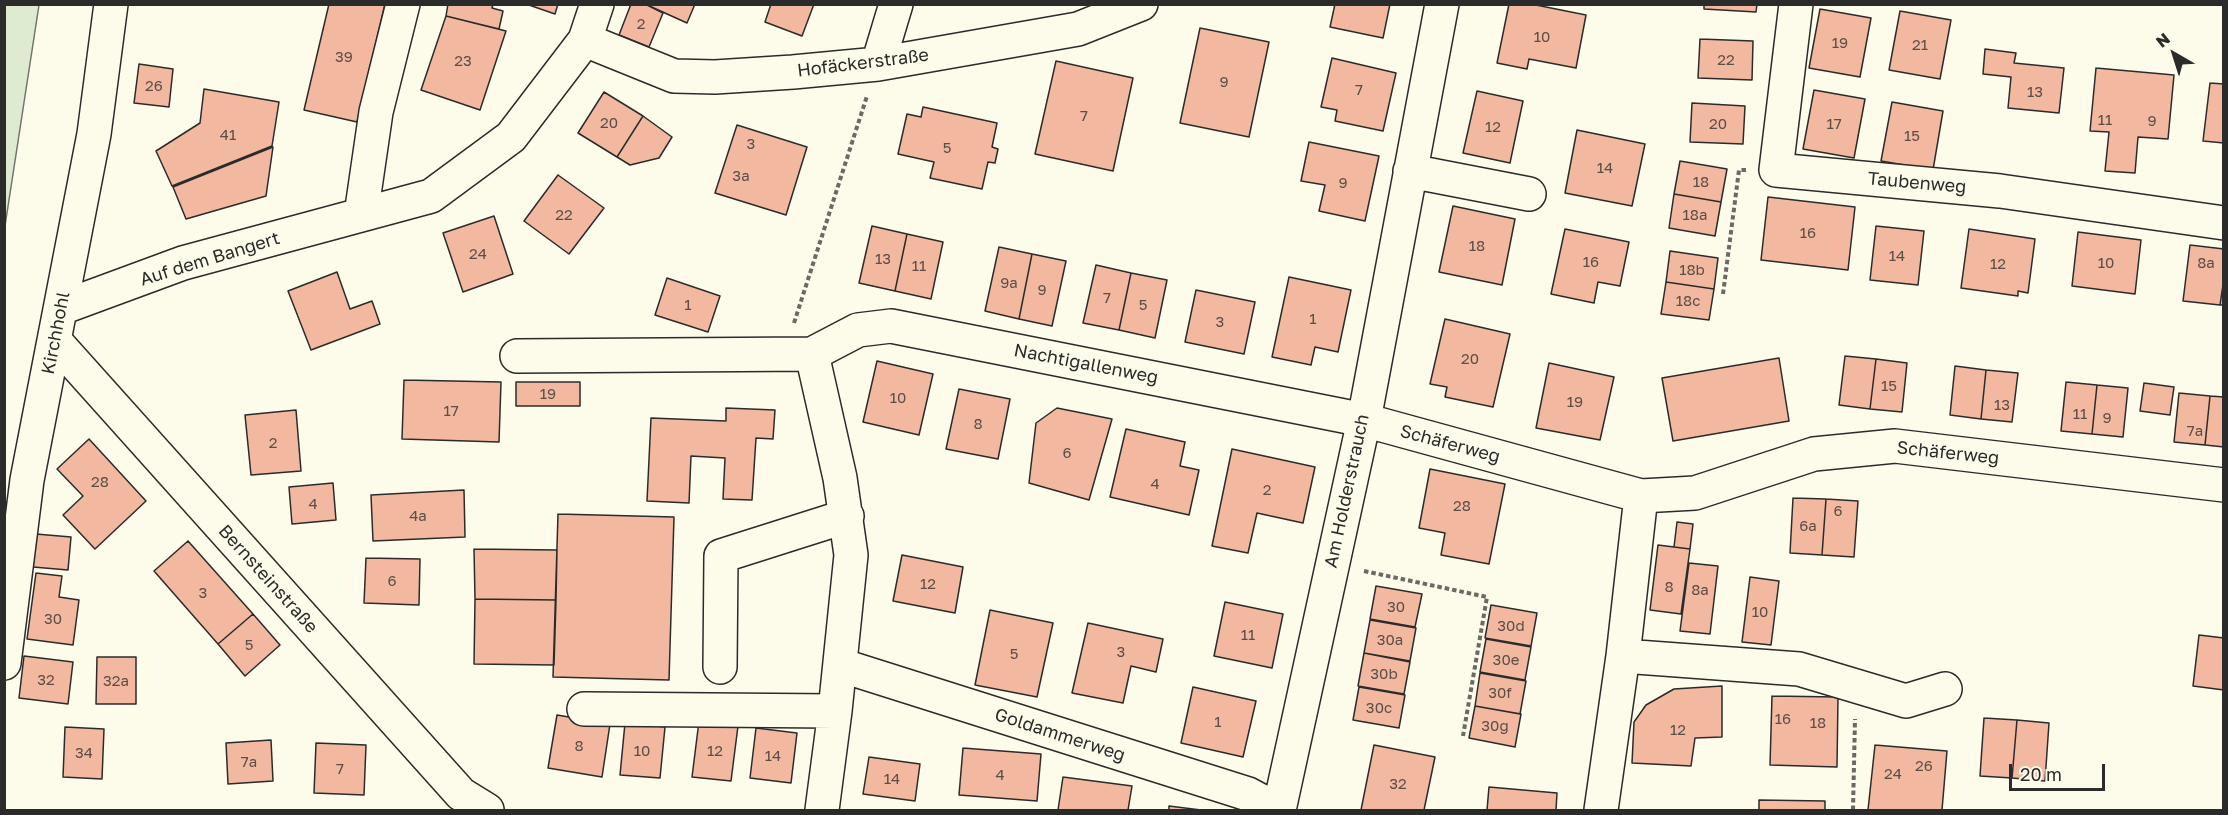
<!DOCTYPE html>
<html>
<head>
<meta charset="utf-8">
<style>
	body { margin:0 }
	#map { position:relative; width:2228px; height:815px; overflow:hidden; background:#fdfbea; font-family:"Golos Text",sans-serif }
	canvas { display:block }
	.frame { position:absolute; inset:0; border:6px solid #2b2b2b; pointer-events:none }
	.north { position:absolute; left:2144px; top:24px; width:60px; height:60px; -webkit-text-stroke:4px #fdfbea; paint-order:stroke; rotate:321deg; font-size:16px; font-weight:700; line-height:24px; text-align:center; color:#2b2b2b }
	.north::after { content:''; display:block; margin:auto; width:21px; height:27px; background:#2b2b2b; clip-path:polygon(50% 0,100% 100%,50% 72%,0 100%) }
	.scale { position:absolute; left:2009px; top:764px; width:96px; height:27px; box-sizing:border-box; border:3px solid #2b2b2b; border-top:0; padding-left:8px; font-size:18px; line-height:21px; white-space:nowrap; color:#2b2b2b; -webkit-text-stroke:4px #fdfbea; paint-order:stroke }
</style>
</head>
<body>
<div id="map">
<canvas width="2228" height="815"></canvas>
<div class="frame"></div>
<div class="north">N</div>
<div class="scale">20 m</div>
</div>
<script>
const ctx = document.querySelector('canvas').getContext('2d');
ctx.lineJoin = 'round';
function paint(path, color) {
  ctx.fillStyle = color;
  ctx.fill(path, 'evenodd');
}
function toPath(rows) {
  const path = new Path2D();
  for (const r of rows) {
    path.moveTo(r[0], r[1]);
    for (let i = 2; i < r.length; i += 2) path.lineTo(r[i], r[i + 1]);
  }
  return path;
}
function trace(path, color, width, dash) {
  ctx.strokeStyle = color;
  ctx.lineWidth = width;
  ctx.lineCap = dash ? 'butt' : 'round';
  ctx.setLineDash(dash || []);
  ctx.stroke(path);
}
function label(font, color, halo, rows, align = 'center') {
  ctx.font = font + ' "Golos Text",sans-serif';
  ctx.lineWidth = 4.5;
  ctx.setLineDash([]);
  ctx.textBaseline = 'middle';
  ctx.strokeStyle = halo;
  ctx.fillStyle = color;
  for (const [text, x, y, turn = 0] of rows) {
    ctx.save();
    ctx.translate(x, y);
    ctx.rotate((+turn || 0) * Math.PI / 180);
    ctx.textAlign = isNaN(turn) ? turn : align;
    if (halo) ctx.strokeText(text, 0, 0);
    ctx.fillText(text, 0, 0);
    ctx.restore();
  }
}
const green = toPath([
	[5,4,39,5,5,226,4,5,5,4]
]);
paint(green, '#deebd1');
trace(green, '#74746e', 1.5);
const building = toPath([
	[329,4,385,4,357,122,304,110,329,4],
	[448,4,493,4,492,8,503,11,499,29,446,16,448,4],
	[526,4,558,4,555,14,526,4],
	[631,4,645,4,663,13,649,47,619,35,631,4],
	[645,4,695,4,687,23,645,4],
	[771,4,814,4,802,36,765,22,771,4],
	[1335,4,1390,4,1383,38,1330,27,1335,4],
	[1509,4,1531,4,1586,15,1576,68,1529,59,1527,69,1497,63,1509,4],
	[1704,4,1757,4,1756,12,1704,9,1704,4],
	[1820,9,1871,18,1860,77,1809,68,1820,9],
	[1900,11,1951,20,1940,79,1889,70,1900,11],
	[446,16,506,31,480,110,421,90,446,16],
	[1200,28,1269,42,1249,137,1180,123,1200,28],
	[1700,39,1753,41,1752,80,1698,78,1700,39],
	[1985,49,2016,53,2014,63,2064,68,2059,113,2008,108,2011,77,1983,74,1985,49],
	[1332,58,1396,73,1383,131,1335,121,1337,110,1321,107,1332,58],
	[1056,61,1133,78,1113,171,1035,154,1056,61],
	[139,64,173,69,169,107,134,103,139,64],
	[2096,68,2174,75,2168,139,2138,137,2135,173,2105,171,2109,132,2090,131,2096,68],
	[2210,83,2224,84,2224,143,2203,141,2210,83],
	[204,89,279,102,272,146,172,186,156,151,200,123,204,89],
	[1814,90,1865,99,1854,158,1803,149,1814,90],
	[1477,91,1523,101,1510,163,1463,153,1477,91],
	[604,92,643,116,617,157,578,133,604,92],
	[1892,102,1943,111,1933,170,1881,161,1892,102],
	[1692,103,1745,106,1743,144,1690,142,1692,103],
	[923,107,997,123,992,147,998,149,995,163,988,162,982,189,930,178,934,162,898,154,907,114,921,117,923,107],
	[643,116,672,137,659,158,630,165,617,157,643,116],
	[737,125,807,147,786,215,715,193,737,125],
	[1577,130,1645,144,1632,206,1565,193,1577,130],
	[1309,142,1379,156,1365,221,1319,211,1325,185,1301,181,1309,142],
	[273,147,266,196,186,219,173,187,273,147],
	[1680,161,1727,169,1721,202,1674,194,1680,161],
	[558,175,604,208,569,254,524,221,558,175],
	[1674,194,1721,202,1715,236,1669,228,1674,194],
	[1768,197,1855,207,1848,270,1761,260,1768,197],
	[1453,206,1515,219,1502,285,1439,272,1453,206],
	[494,216,513,274,463,292,443,233,494,216],
	[872,226,907,234,895,291,859,283,872,226],
	[1876,226,1924,231,1918,285,1870,280,1876,226],
	[1565,229,1629,242,1620,286,1598,282,1594,303,1551,294,1565,229],
	[1969,229,2035,239,2028,293,2018,291,2018,296,1961,288,1969,229],
	[2078,232,2141,240,2135,294,2072,286,2078,232],
	[907,234,943,242,931,299,895,291,907,234],
	[2190,245,2224,249,2224,278,2220,305,2183,301,2190,245],
	[999,247,1032,254,1019,319,985,311,999,247],
	[1670,251,1718,258,1714,289,1666,282,1670,251],
	[1032,254,1066,261,1052,326,1019,319,1032,254],
	[1096,265,1131,273,1119,330,1083,323,1096,265],
	[337,272,350,309,372,301,380,324,311,350,288,291,337,272],
	[1131,273,1167,280,1155,338,1119,330,1131,273],
	[1289,277,1351,290,1338,352,1315,347,1311,365,1272,357,1289,277],
	[667,278,720,296,708,332,655,315,667,278],
	[2224,278,2224,305,2220,305,2224,278],
	[1666,282,1714,289,1709,320,1661,314,1666,282],
	[1196,290,1255,302,1244,354,1185,342,1196,290],
	[1445,319,1510,334,1493,407,1445,397,1447,387,1430,384,1445,319],
	[1845,356,1876,359,1870,409,1839,405,1845,356],
	[1779,358,1789,421,1673,441,1662,378,1779,358],
	[1876,359,1907,363,1902,412,1870,409,1876,359],
	[877,361,933,374,919,435,863,422,877,361],
	[1549,363,1614,377,1600,440,1536,428,1549,363],
	[1955,366,1986,370,1981,419,1950,415,1955,366],
	[1986,370,2018,373,2012,422,1981,419,1986,370],
	[404,380,501,382,499,442,402,439,404,380],
	[516,382,580,382,580,406,516,406,516,382],
	[2066,382,2097,385,2092,434,2061,431,2066,382],
	[2144,383,2174,387,2170,415,2140,411,2144,383],
	[2097,385,2128,388,2123,437,2092,434,2097,385],
	[959,389,1010,399,998,459,946,449,959,389],
	[2179,393,2210,396,2205,445,2174,442,2179,393],
	[2210,396,2224,397,2224,447,2205,445,2210,396],
	[726,408,775,410,773,439,756,438,752,500,723,499,725,458,691,456,689,503,647,501,651,418,726,421,726,408],
	[1057,408,1112,419,1089,500,1029,483,1036,423,1057,408],
	[296,410,301,471,251,475,245,415,296,410],
	[1126,429,1185,442,1180,466,1199,470,1189,515,1110,497,1126,429],
	[89,439,146,501,95,549,63,515,83,496,57,469,89,439],
	[1232,449,1315,467,1303,523,1257,513,1248,553,1212,546,1232,449],
	[1430,469,1505,484,1489,564,1441,555,1445,533,1419,528,1430,469],
	[333,483,336,520,292,524,289,487,333,483],
	[464,490,465,537,373,541,371,495,464,490],
	[1793,498,1826,499,1822,555,1790,553,1793,498],
	[1826,499,1858,501,1854,557,1822,555,1826,499],
	[558,514,674,517,669,680,553,677,558,514],
	[1677,522,1693,524,1690,549,1674,547,1677,522],
	[36,534,71,537,68,570,33,567,36,534],
	[188,541,253,614,218,644,154,571,188,541],
	[1658,545,1690,549,1681,614,1650,610,1658,545],
	[474,549,557,550,556,600,475,599,474,549],
	[902,555,963,567,955,613,893,601,902,555],
	[366,558,420,559,419,605,364,603,366,558],
	[1689,563,1718,566,1710,634,1680,631,1689,563],
	[36,573,62,576,59,597,79,600,73,645,27,639,36,573],
	[1750,577,1779,581,1771,645,1742,642,1750,577],
	[1376,586,1422,594,1415,627,1370,619,1376,586],
	[475,599,556,600,554,665,474,664,475,599],
	[1225,602,1283,614,1272,668,1214,656,1225,602],
	[1491,605,1537,613,1531,646,1485,638,1491,605],
	[990,610,1053,623,1037,697,975,685,990,610],
	[253,614,280,645,245,676,218,644,253,614],
	[1370,620,1416,628,1410,661,1364,653,1370,620],
	[1088,623,1163,639,1156,672,1131,666,1123,703,1072,693,1088,623],
	[2199,635,2224,638,2224,690,2193,686,2199,635],
	[1486,639,1531,647,1525,680,1480,672,1486,639],
	[1364,653,1410,662,1404,694,1358,686,1364,653],
	[24,656,73,662,68,704,19,698,24,656],
	[97,657,136,657,136,704,96,704,97,657],
	[1480,673,1526,681,1520,714,1475,706,1480,673],
	[1722,686,1722,737,1695,738,1691,766,1632,763,1634,722,1646,705,1674,689,1722,686],
	[1193,687,1256,701,1243,757,1181,743,1193,687],
	[1359,687,1405,695,1399,728,1353,720,1359,687],
	[1772,696,1838,697,1837,767,1770,765,1772,696],
	[1475,706,1521,714,1515,747,1469,738,1475,706],
	[557,715,610,724,602,777,548,768,557,715],
	[1984,718,2017,720,2012,778,1980,776,1984,718],
	[2017,720,2049,723,2045,781,2012,778,2017,720],
	[699,721,738,726,731,781,692,777,699,721],
	[625,723,665,727,660,778,620,775,625,723],
	[65,727,104,729,102,779,63,777,65,727],
	[756,728,797,733,791,783,750,778,756,728],
	[271,740,273,781,228,784,226,743,271,740],
	[316,743,366,745,364,795,314,793,316,743],
	[1374,745,1435,757,1424,810,1361,810,1374,745],
	[1875,745,1947,751,1942,810,1868,810,1875,745],
	[963,748,1041,754,1037,801,959,795,963,748],
	[869,757,920,764,915,801,863,794,869,757],
	[1063,777,1132,786,1128,810,1058,810,1063,777],
	[1489,787,1557,793,1556,810,1487,810,1489,787],
	[1759,800,1825,801,1825,810,1759,810,1759,800],
	[1169,806,1201,810,1169,810,1169,806]
]);
paint(building, '#f2b8a0');
trace(building, '#2b2b2b', 1.5);
const minor = toPath([
	[1796,4,1776,170,2000,191,2224,223],
	[585,40,674,76,715,77,793,72,878,64,1078,29,1141,4],
	[878,64,896,4],
	[1410,171,1529,194],
	[361,215,376,112,403,4],
	[61,308,183,263,431,196,511,137,585,40,597,4],
	[55,341,461,794,487,810],
	[812,354,840,478,851,555,835,711,822,810],
	[517,356,812,354,858,330,891,326,1364,420,1641,496,1695,493,1814,454,1895,446,2224,485],
	[1623,656,1799,669,1906,701,1945,689],
	[4,663,27,480,94,134,111,4],
	[840,665,1248,794,1278,810],
	[720,667,721,556,847,516],
	[584,709,835,711],
	[1279,810,1364,420,1442,4],
	[1601,810,1623,656,1641,496]
]);
trace(minor, '#2b2b2b', 36);
trace(toPath([
	[1723,294,1739,170,1746,170],
	[794,323,867,96],
	[1364,571,1487,597,1463,736],
	[1853,810,1855,719]
]), '#6a6964', 4, [4.5, 3]);
trace(minor, '#fdfbea', 33);
label('15px', '#5d4e48', null, [
	["2",641,24],
	["10",1542,37],
	["19",1840,43],
	["21",1920,45],
	["39",344,57],
	["22",1726,60],
	["23",463,61],
	["9",1224,82],
	["26",154,86],
	["7",1359,90],
	["13",2035,92],
	["7",1084,116],
	["11",2105,120],
	["9",2152,121],
	["20",609,123],
	["20",1718,124],
	["17",1834,124],
	["12",1493,127],
	["41",228,135],
	["15",1912,136],
	["3",751,144],
	["5",947,148],
	["14",1605,168],
	["3a",741,176],
	["18",1701,182],
	["9",1343,183],
	["22",564,215],
	["18a",1695,215],
	["16",1808,233],
	["18",1477,246],
	["24",478,254],
	["14",1897,256],
	["13",883,259],
	["16",1591,262],
	["10",2106,263],
	["8a",2206,263],
	["12",1998,264],
	["11",919,266],
	["18b",1692,270],
	["9a",1009,283],
	["9",1042,290],
	["7",1107,298],
	["18c",1688,301],
	["1",688,305],
	["5",1143,305],
	["1",1313,319],
	["3",1220,322],
	["20",1470,359],
	["15",1889,386],
	["19",548,394],
	["10",898,398],
	["19",1575,402],
	["13",2002,405],
	["17",451,411],
	["11",2080,414],
	["9",2107,418],
	["8",978,424],
	["7a",2195,431],
	["2",273,443],
	["6",1067,453],
	["28",100,482],
	["4",1155,484],
	["2",1267,490],
	["4",313,504],
	["28",1462,506],
	["6",1838,511],
	["4a",418,516],
	["6a",1808,526],
	["6",392,581],
	["12",928,584],
	["8",1669,587],
	["8a",1700,590],
	["3",203,593],
	["30",1396,607],
	["10",1760,612],
	["30",53,619],
	["30d",1511,626],
	["11",1248,635],
	["30a",1390,640],
	["5",249,645],
	["3",1121,652],
	["5",1014,654],
	["30e",1506,660],
	["30b",1384,674],
	["32",46,680],
	["32a",116,681],
	["30f",1500,693],
	["30c",1379,708],
	["16",1783,719],
	["1",1218,722],
	["18",1818,723],
	["30g",1495,726],
	["12",1678,730],
	["8",579,746],
	["10",642,751],
	["12",715,751],
	["34",84,753],
	["14",773,756],
	["7a",249,762],
	["26",1924,766],
	["7",340,769],
	["24",1893,774],
	["4",1000,775],
	["14",892,779],
	["32",1398,784]
]);
label('18px', '#2b2b2b', '#fdfbea', [
	["Hofäckerstraße",863,63,-7],
	["Taubenweg",1917,183,5],
	["Auf dem Bangert",210,259,-17],
	["Kirchhohl",56,333,-79],
	["Nachtigallenweg",1086,364,11],
	["Schäferweg",1450,444,15],
	["Schäferweg",1948,453,6],
	["Am Holderstrauch",1347,491,-78],
	["Bernsteinstraße",268,579,48],
	["Goldammerweg",1060,735,18]
]);
</script>
</body>
</html>
